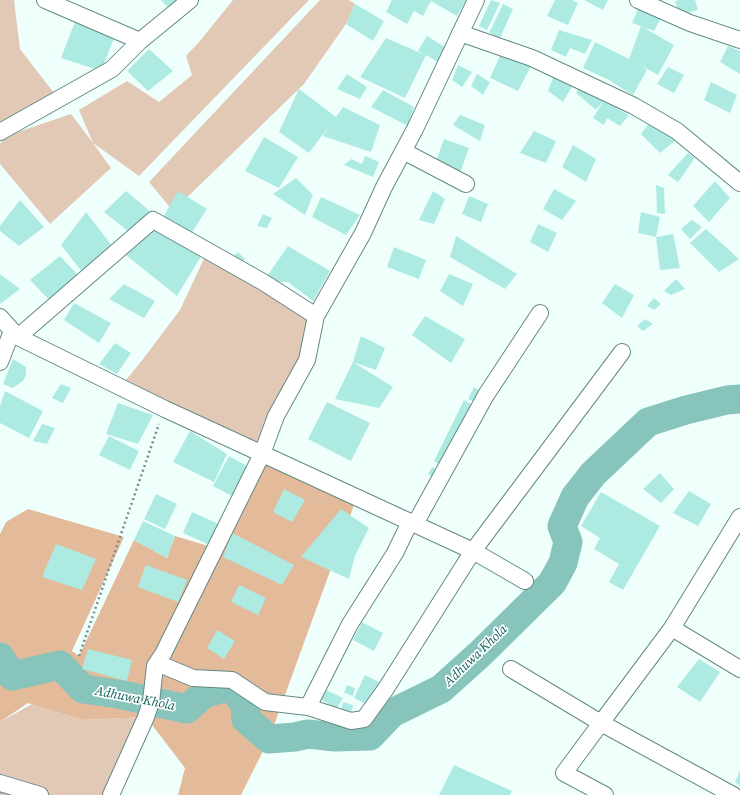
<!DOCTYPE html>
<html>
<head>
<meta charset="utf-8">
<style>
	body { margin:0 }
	canvas { display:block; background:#effffc }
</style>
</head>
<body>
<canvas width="740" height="795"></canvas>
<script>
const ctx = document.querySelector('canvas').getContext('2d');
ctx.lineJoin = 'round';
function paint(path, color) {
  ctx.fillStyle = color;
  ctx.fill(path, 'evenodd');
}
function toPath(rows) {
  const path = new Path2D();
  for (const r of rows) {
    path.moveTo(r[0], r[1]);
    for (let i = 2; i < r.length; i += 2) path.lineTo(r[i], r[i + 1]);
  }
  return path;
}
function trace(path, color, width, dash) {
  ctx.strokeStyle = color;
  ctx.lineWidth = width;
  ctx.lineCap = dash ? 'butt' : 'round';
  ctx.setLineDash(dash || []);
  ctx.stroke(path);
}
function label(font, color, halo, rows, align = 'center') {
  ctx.font = font + ' "Source Serif 4",serif';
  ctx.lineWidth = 3.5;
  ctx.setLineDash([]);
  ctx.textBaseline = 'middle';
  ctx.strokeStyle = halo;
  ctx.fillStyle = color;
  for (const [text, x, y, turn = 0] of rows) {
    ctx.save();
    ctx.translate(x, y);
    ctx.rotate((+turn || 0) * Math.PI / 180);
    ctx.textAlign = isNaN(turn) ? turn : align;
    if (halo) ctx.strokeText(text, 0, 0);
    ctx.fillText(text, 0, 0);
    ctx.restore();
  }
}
paint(toPath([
	[0,0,14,0,20,49,64,106,12,134,71,114,93,143,79,110,127,81,159,102,192,75,186,56,199,42,233,0,309,0,139,176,93,143,111,168,50,224,0,164,0,144,3,139,0,140],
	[320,0,349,0,355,4,346,24,304,84,173,211,149,182],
	[208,250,316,316,262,454,120,387,140,363,180,310],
	[32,704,83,720,146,717,111,795,0,795,0,722]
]), '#e2c9b6');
paint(toPath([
	[262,454,357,497,269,739,241,795,178,795,185,768,146,717,83,720,28,703,0,722,0,534,6,522,28,509,124,537,72,651,79,656,134,540,167,558,175,536,215,548]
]), '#e3ba9a');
trace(toPath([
	[0,657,12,676,60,665,83,689,118,694,187,709,204,694,230,686,245,704,246,719,269,739,295,737,308,734,335,737,370,736,392,713,441,689,481,653,552,583,563,563,568,542,562,526,575,497,593,474,648,422,686,410,727,400,740,399]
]), '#87c4bb', 29);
paint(toPath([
	[161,0,183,0,172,12],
	[392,0,466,0,457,16,431,1,423,16,414,11,407,24,386,12],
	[491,0,500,3,487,30,479,26],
	[555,0,572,0,578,3,568,25,547,16],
	[584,0,608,0,603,10],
	[679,0,695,0,698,10,679,15,675,1],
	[355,4,384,21,373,41,346,24],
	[503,4,513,9,500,38,489,33],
	[639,7,661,18,654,31,632,23],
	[76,19,115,36,101,71,61,58],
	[641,26,674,45,658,75,640,65,647,70,633,95,607,79,583,68,595,42,629,59],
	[559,30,592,40,585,54,570,48,566,57,551,50],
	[427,36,450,50,441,64,426,55,405,98,360,77,386,38,423,54,418,51],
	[728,46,740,51,740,74,720,62],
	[149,49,173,71,148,91,127,71],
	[503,49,531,66,518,91,490,78],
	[458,65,472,72,462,87,452,80],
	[668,67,684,75,674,93,657,84],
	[347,74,367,87,360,99,337,89],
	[477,74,490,82,483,95,471,86],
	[554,75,574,83,563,102,548,91],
	[711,82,737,95,730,113,704,100],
	[581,84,605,98,613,106,629,115,620,126,607,118,604,125,593,118,604,100,596,110,576,93],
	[299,89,336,117,343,107,380,125,371,152,323,136,330,125,309,153,279,132],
	[383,90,414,107,408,126,371,107],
	[460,115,485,125,480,141,453,125],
	[653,118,676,140,660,153,641,134],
	[534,131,556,141,546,163,520,153],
	[264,137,298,157,279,188,245,171],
	[444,139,469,148,460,173,436,161],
	[573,145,596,159,586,182,562,167],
	[688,153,695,158,678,182,668,175],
	[365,156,379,162,373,177,344,165,351,159,362,164],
	[296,178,313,195,305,215,273,194],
	[715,181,730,198,709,222,693,206],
	[656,185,664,188,665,214,657,213],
	[554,189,576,201,562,220,543,209],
	[126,191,152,213,129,232,104,212],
	[178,191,207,209,191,234,162,219],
	[433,191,445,199,434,224,419,220],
	[469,196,488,204,481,222,462,214],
	[321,197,360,215,346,235,312,217],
	[20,200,44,227,19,246,0,231,0,226],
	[86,212,113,247,83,273,61,245],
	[641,212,660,217,656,237,638,233],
	[263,214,272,218,267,228,257,226],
	[692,220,702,227,690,239,681,229],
	[538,224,557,233,548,252,530,242],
	[153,228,202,255,177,296,126,255],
	[706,229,739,259,719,272,690,243],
	[673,234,680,268,660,270,656,237],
	[456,236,517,274,505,289,450,257],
	[288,246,330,271,313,301,288,282,263,282],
	[394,247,426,260,419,279,387,267],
	[238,252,245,259,238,265,231,259],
	[60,256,79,276,50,301,30,280],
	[0,274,20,289,0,304],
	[449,274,473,284,463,306,440,291],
	[676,279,685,289,671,295,664,291],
	[124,284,155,301,144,318,109,299],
	[615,284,634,295,622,318,602,303],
	[654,298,661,304,654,310,647,306],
	[74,303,111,323,99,343,64,320],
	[425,316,465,339,451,363,412,335],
	[645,319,653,324,643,331,637,326],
	[361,336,385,348,376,370,353,362,393,387,379,408,335,399,353,362],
	[115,343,131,353,117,374,99,364],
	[13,359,26,367,26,375,23,381,13,388,3,384],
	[61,384,71,388,63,403,52,398],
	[474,387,480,391,475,402,468,399],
	[5,391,43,411,29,438,0,423,0,406],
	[464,400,472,405,442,466,434,461],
	[327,402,370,423,351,461,308,439],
	[118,403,153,415,138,444,106,434],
	[42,424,55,428,47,444,33,441],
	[190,431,227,454,214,482,173,462],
	[109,436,139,451,130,470,99,455],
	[229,456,249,467,234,497,213,486],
	[432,467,438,470,436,478,428,474],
	[660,473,674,489,661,503,643,489],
	[284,489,305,500,292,522,273,512],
	[689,491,711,504,698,526,673,513],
	[601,492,660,526,623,590,609,582,619,564,594,549,600,538,581,526],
	[156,494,177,504,165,529,144,519],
	[341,509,369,528,355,556,349,579,301,557],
	[192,512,221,525,212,546,183,533],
	[143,521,175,536,167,558,134,540],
	[232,533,294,565,282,585,223,557],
	[56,544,96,559,82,590,42,577],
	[146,565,187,580,178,602,138,587],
	[239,585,266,598,258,615,231,602],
	[362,622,383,633,374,651,353,640],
	[217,630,235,641,224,659,207,648],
	[88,649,132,660,127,681,82,669],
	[699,659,720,672,700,702,677,687],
	[365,675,379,682,368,705,354,698],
	[347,685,355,688,353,696,344,693],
	[326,690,343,698,337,708,321,700],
	[343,702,353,705,351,716,340,713],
	[454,765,512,791,510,795,439,795],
	[740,770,740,786,735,782]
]), '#adebe2');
const street = toPath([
	[45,0,140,41],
	[638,0,690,23,740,40],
	[460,33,532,58,634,106,677,131,740,183],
	[0,132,112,69,140,41,190,0],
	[403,151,466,184],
	[0,317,18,337,165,409,473,551,525,581],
	[18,337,153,220,263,282,316,316],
	[0,362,12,331],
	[415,524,486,395,540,313],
	[672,628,740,669],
	[157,663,193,678,232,680,265,702,308,707,351,721,364,719,385,690,473,551,622,352],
	[511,669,601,723,564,773,605,795],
	[308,707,350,624,395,553,410,522],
	[0,783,40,795],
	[111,795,146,717,151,702,155,666,163,654,262,454,276,416,307,360,316,316,363,233,384,187,415,129,476,0],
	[733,795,601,723,672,628,740,517]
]);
trace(street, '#648984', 18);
trace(toPath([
	[79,656,159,424]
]), '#7d8c8a', 2.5, [2, 3]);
trace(street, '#fff', 16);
label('italic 13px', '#075f57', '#fff', [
	["Adhuwa Khola",476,656,-44],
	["Adhuwa Khola",135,699,11]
]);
</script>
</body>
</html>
